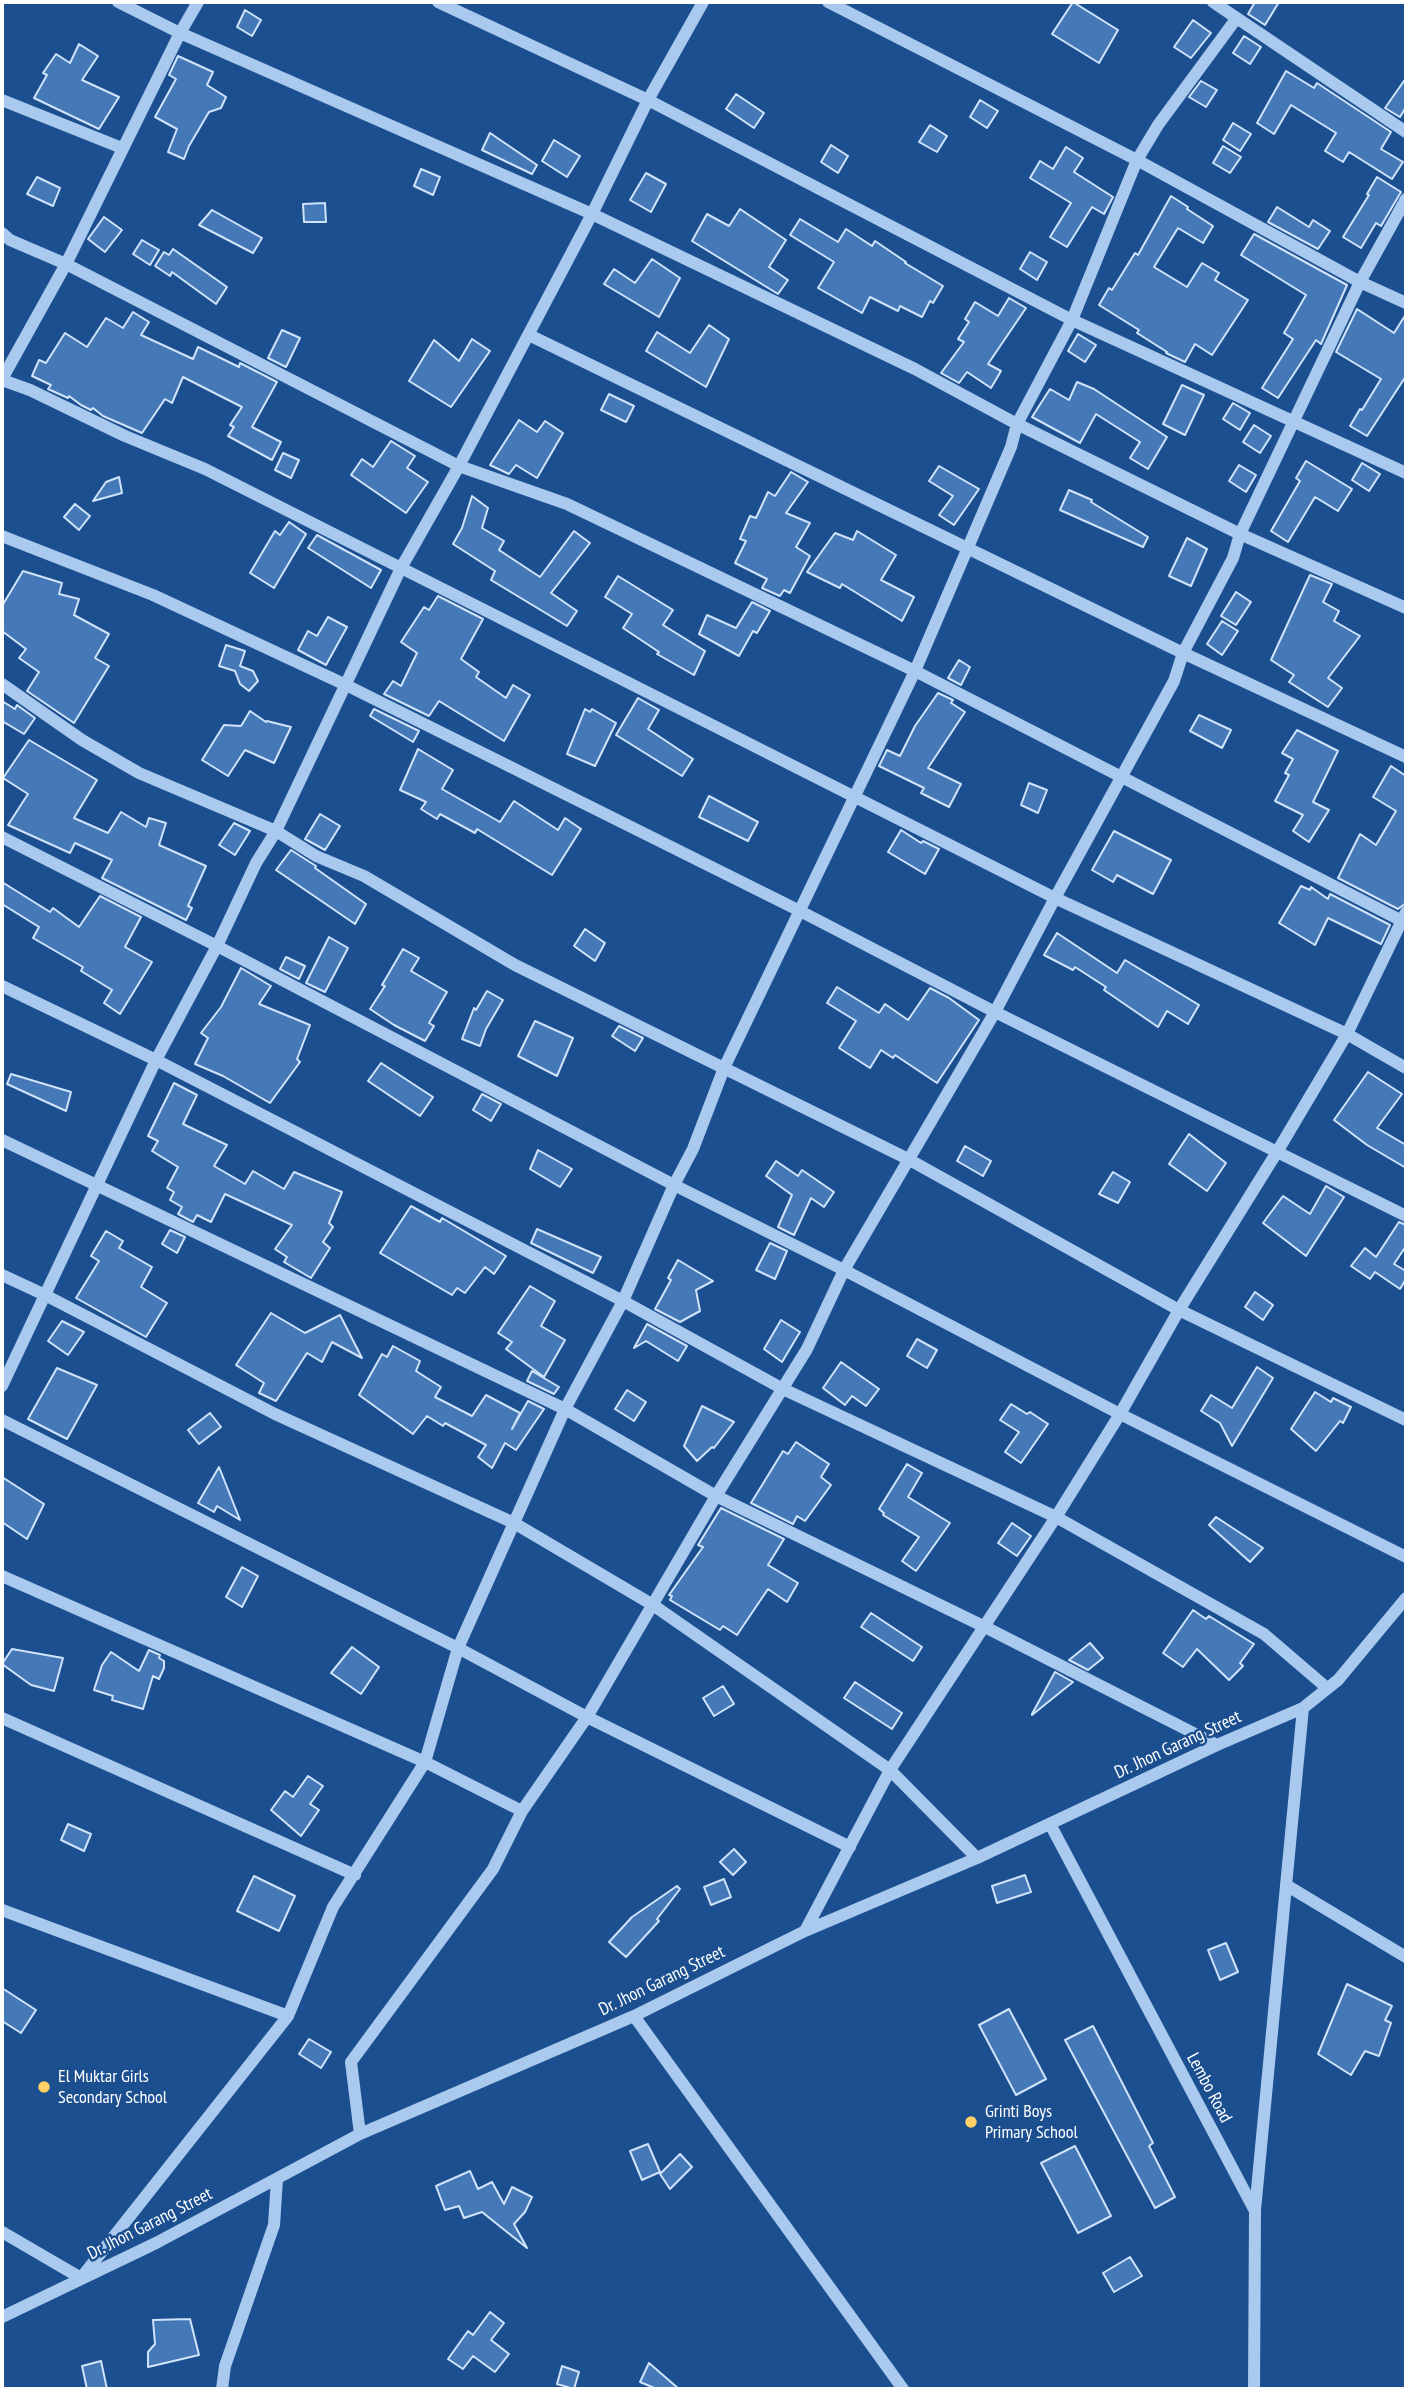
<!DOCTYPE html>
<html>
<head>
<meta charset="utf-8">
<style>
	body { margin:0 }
	#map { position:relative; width:1408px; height:2391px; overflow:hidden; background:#1b4f8f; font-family:"PT Sans Narrow",sans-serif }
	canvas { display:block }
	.frame { position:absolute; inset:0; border:4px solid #fff; pointer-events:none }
</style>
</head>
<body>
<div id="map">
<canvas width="1408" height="2391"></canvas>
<div class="frame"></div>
</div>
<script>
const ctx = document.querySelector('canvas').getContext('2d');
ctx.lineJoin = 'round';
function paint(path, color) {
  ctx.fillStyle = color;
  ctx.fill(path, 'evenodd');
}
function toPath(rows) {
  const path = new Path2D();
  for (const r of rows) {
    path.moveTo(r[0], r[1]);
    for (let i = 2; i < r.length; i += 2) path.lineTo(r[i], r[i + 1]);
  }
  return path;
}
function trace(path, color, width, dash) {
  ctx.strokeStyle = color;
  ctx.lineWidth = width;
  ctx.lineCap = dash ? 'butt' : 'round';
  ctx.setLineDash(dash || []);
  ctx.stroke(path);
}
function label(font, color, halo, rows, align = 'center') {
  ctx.font = font + ' "PT Sans Narrow",sans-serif';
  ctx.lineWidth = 5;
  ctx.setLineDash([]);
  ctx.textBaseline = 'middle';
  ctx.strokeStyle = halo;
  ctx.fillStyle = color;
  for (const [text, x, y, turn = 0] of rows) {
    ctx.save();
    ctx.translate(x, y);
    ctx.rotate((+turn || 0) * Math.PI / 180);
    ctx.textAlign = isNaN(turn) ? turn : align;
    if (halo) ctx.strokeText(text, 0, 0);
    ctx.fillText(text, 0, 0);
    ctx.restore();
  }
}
const building = toPath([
	[1073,2,1118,30,1099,63,1052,34,1073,2],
	[1255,2,1279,2,1265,25,1248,14,1255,2],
	[245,10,261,20,252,36,237,27,245,10],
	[1193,20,1211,33,1191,58,1174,47,1193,20],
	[1244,36,1261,47,1250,64,1233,53,1244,36],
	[79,44,98,56,82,80,119,97,99,129,34,98,47,75,43,73,56,54,70,63,79,44],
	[178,56,213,72,207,85,226,97,221,108,209,112,189,146,184,159,168,152,177,129,155,117,176,79,169,75,178,56],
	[1286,71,1314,88,1317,83,1391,132,1381,149,1403,162,1392,179,1349,152,1343,162,1325,151,1336,133,1291,105,1274,134,1257,123,1286,71],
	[1406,78,1406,107,1400,117,1385,108,1406,78],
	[1201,81,1217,90,1206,107,1189,97,1201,81],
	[736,94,764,113,754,128,726,109,736,94],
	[980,100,998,111,987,128,970,117,980,100],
	[1233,123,1251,134,1240,151,1223,140,1233,123],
	[930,125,947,136,937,152,919,142,930,125],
	[490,133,537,165,532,174,482,150,490,133],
	[554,140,580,156,567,177,542,161,554,140],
	[831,145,848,156,838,173,821,162,831,145],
	[1223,146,1241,157,1230,173,1213,163,1223,146],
	[1066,147,1083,158,1074,172,1113,197,1104,214,1092,207,1067,247,1050,237,1071,203,1030,178,1040,161,1053,169,1066,147],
	[421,169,440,177,433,195,414,186,421,169],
	[646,173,666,184,651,212,630,200,646,173],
	[37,177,60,188,53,206,27,194,37,177],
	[1377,177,1401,192,1381,226,1376,223,1361,248,1343,237,1369,195,1367,194,1377,177],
	[1171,196,1188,207,1187,209,1213,226,1203,243,1178,228,1154,267,1187,287,1202,263,1219,273,1215,280,1248,300,1212,355,1195,344,1185,362,1166,353,1167,352,1137,333,1139,330,1099,305,1109,288,1112,290,1135,253,1138,255,1171,196],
	[325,203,326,222,304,222,303,204,325,203],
	[1277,207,1309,227,1313,220,1330,231,1318,249,1268,222,1277,207],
	[740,209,786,240,769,267,788,280,778,294,692,241,707,214,729,226,740,209],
	[212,210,262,238,253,253,199,225,212,210],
	[104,217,122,230,105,252,88,239,104,217],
	[800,219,838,242,846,229,872,246,875,241,906,262,905,263,943,286,933,303,930,301,922,317,900,306,898,311,870,297,862,313,818,288,834,262,790,235,800,219],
	[1254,234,1347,285,1321,344,1316,340,1278,398,1262,388,1293,339,1284,333,1306,295,1241,255,1254,234],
	[142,240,159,250,150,265,133,254,142,240],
	[173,249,227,287,216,304,172,272,170,276,155,266,164,252,169,255,173,249],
	[1030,252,1047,262,1037,280,1020,269,1030,252],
	[652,259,680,278,659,317,604,284,614,269,635,283,652,259],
	[1009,298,1026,308,988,364,1001,371,991,388,967,372,959,383,941,373,964,342,958,339,969,322,965,319,975,302,998,316,1009,298],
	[1357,309,1394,333,1406,314,1406,376,1367,436,1350,426,1360,409,1362,410,1381,379,1336,352,1357,309],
	[133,312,149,322,141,335,193,359,198,347,239,367,240,363,277,382,252,427,281,442,272,460,228,436,234,427,230,425,242,407,183,377,172,403,165,399,142,433,103,416,93,408,91,410,81,405,69,396,68,398,48,389,51,385,32,376,39,360,46,363,65,333,87,347,106,318,123,328,133,312],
	[709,325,729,339,706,387,646,351,657,332,690,353,709,325],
	[282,330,300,338,286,367,268,358,282,330],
	[1078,334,1096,345,1085,362,1068,351,1078,334],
	[472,339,490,351,451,407,409,381,434,340,459,361,472,339],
	[1077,382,1094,389,1167,437,1148,469,1130,458,1140,442,1096,414,1080,443,1032,417,1050,389,1069,400,1077,382],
	[1182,385,1204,395,1185,435,1163,424,1182,385],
	[609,394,634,406,626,422,601,410,609,394],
	[1233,403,1250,413,1240,430,1223,419,1233,403],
	[519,420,537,432,545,421,563,433,537,478,516,465,509,474,490,465,519,420],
	[1254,425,1271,436,1260,453,1243,442,1254,425],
	[391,441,415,456,407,468,428,482,406,513,351,475,362,459,373,467,391,441],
	[283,453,299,460,291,478,275,470,283,453],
	[1306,461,1352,489,1338,511,1315,497,1288,542,1271,531,1300,481,1296,478,1306,461],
	[1362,463,1380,474,1369,491,1352,480,1362,463],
	[1239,465,1256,475,1246,492,1229,481,1239,465],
	[939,466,979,489,954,525,939,515,953,496,929,481,939,466],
	[791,472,808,482,786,513,810,523,796,547,810,556,790,593,784,590,780,596,762,588,767,579,735,563,746,541,740,539,750,516,756,518,768,492,775,496,791,472],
	[119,477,122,493,93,501,106,482,119,477],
	[1069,490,1092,500,1091,502,1148,537,1143,547,1060,510,1069,490],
	[472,496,488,508,482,528,504,541,499,550,540,577,574,531,590,543,551,593,577,611,567,626,491,580,495,571,453,544,462,528,472,496],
	[75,504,90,516,79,530,64,517,75,504],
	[289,522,306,534,274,588,250,573,275,531,280,535,289,522],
	[857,531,896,555,881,580,914,597,902,621,842,584,840,588,807,572,835,533,853,540,857,531],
	[317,535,381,570,371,588,308,548,317,535],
	[1187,538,1207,549,1191,586,1169,576,1187,538],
	[23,571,62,583,59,594,79,599,74,615,109,634,95,658,109,666,74,723,27,691,39,672,19,658,26,649,2,631,2,606,23,571],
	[1310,575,1332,584,1323,602,1339,611,1334,621,1360,636,1328,678,1342,688,1328,707,1289,682,1294,675,1271,660,1310,575],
	[618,576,673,610,663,625,705,651,694,675,657,654,659,652,623,628,632,614,605,597,618,576],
	[1236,592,1251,602,1236,625,1221,616,1236,592],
	[438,596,483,619,461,659,479,672,476,677,506,698,513,685,530,695,504,741,439,701,429,716,384,694,393,681,401,686,417,653,401,642,424,607,429,610,438,596],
	[752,602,770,611,757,633,753,631,739,656,699,634,707,615,736,628,752,602],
	[328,617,347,627,326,665,298,650,308,631,317,636,328,617],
	[1222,621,1238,631,1222,655,1207,644,1222,621],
	[226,645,245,651,240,666,253,671,258,681,249,691,240,684,235,671,219,666,226,645],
	[959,660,970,667,961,685,948,678,959,660],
	[938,693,953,700,951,703,965,712,928,768,961,784,949,807,921,793,924,788,879,766,887,750,900,756,915,726,938,693],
	[638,698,659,710,648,729,693,759,682,776,616,735,638,698],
	[2,701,15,709,17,705,35,718,24,734,2,721,2,701],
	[374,709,419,731,413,742,370,716,374,709],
	[585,709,590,712,592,709,616,723,595,766,567,754,585,709],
	[250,711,266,722,267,721,291,727,274,763,245,750,228,776,202,760,224,725,241,726,250,711],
	[1199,715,1231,730,1222,748,1190,731,1199,715],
	[1297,730,1338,751,1313,802,1329,810,1309,842,1293,831,1303,815,1275,801,1289,775,1285,773,1293,759,1282,753,1297,730],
	[29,740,97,780,74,818,108,833,121,812,146,827,149,818,166,823,159,845,206,866,188,906,192,908,186,920,102,878,112,860,75,843,70,853,8,825,28,794,3,778,29,740],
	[418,749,453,770,442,789,500,822,514,801,558,830,565,818,581,829,552,875,477,829,475,833,440,814,437,819,421,809,426,802,400,790,418,749],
	[1391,766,1406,776,1406,903,1398,909,1338,878,1360,834,1376,845,1396,811,1373,797,1391,766],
	[1029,783,1047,790,1038,813,1021,805,1029,783],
	[709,796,758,822,748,841,699,817,709,796],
	[320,814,340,826,325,850,305,839,320,814],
	[234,823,250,831,235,855,219,845,234,823],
	[901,830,921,843,923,841,939,849,925,874,888,852,901,830],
	[1114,831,1171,860,1153,894,1117,875,1113,882,1092,870,1114,831],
	[291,850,316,866,315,868,366,904,355,924,276,870,291,850],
	[2,882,50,912,53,908,79,927,100,896,141,917,125,947,152,962,120,1014,104,1003,112,990,81,971,83,967,33,938,39,927,2,904,2,882],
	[1301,886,1310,890,1311,887,1328,899,1330,894,1390,925,1381,944,1328,918,1315,945,1279,923,1301,886],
	[585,929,605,943,595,961,574,946,585,929],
	[1057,933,1117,973,1125,960,1199,1005,1188,1024,1167,1011,1158,1027,1104,990,1106,987,1075,967,1073,970,1044,955,1057,933],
	[329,937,348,948,325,992,306,983,329,937],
	[403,949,419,958,411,971,447,992,429,1023,434,1026,425,1041,394,1025,370,1009,385,986,382,985,403,949],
	[286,957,305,966,299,979,280,969,286,957],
	[241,968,271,986,259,1004,310,1025,297,1059,300,1062,270,1103,223,1076,195,1064,208,1038,201,1033,221,1007,241,968],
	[837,987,879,1013,885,1004,908,1020,930,988,949,998,979,1020,937,1083,895,1055,893,1058,881,1050,870,1068,839,1048,856,1021,827,1003,837,987],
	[487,991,503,1000,486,1029,480,1046,462,1039,474,1008,476,1010,487,991],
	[535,1021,573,1038,557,1076,518,1056,535,1021],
	[619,1026,643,1038,635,1051,612,1036,619,1026],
	[381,1063,433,1097,420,1116,368,1081,381,1063],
	[1368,1072,1402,1094,1377,1128,1406,1145,1406,1168,1367,1145,1334,1120,1368,1072],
	[11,1074,71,1092,66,1111,7,1084,11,1074],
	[174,1083,197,1095,183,1124,227,1145,214,1166,245,1184,253,1171,284,1189,294,1172,342,1192,329,1223,333,1227,323,1242,330,1248,311,1278,284,1262,287,1257,275,1249,292,1225,225,1194,211,1222,197,1215,193,1222,178,1214,182,1207,170,1200,174,1192,167,1188,178,1167,152,1151,158,1141,148,1136,174,1083],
	[482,1094,501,1104,491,1121,473,1110,482,1094],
	[1189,1134,1226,1163,1207,1191,1169,1164,1189,1134],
	[965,1146,991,1161,983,1176,957,1161,965,1146],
	[538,1150,572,1169,560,1187,530,1169,538,1150],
	[776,1161,798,1176,802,1170,834,1192,824,1207,811,1198,794,1235,778,1227,792,1195,766,1176,776,1161],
	[1113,1172,1130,1182,1118,1203,1099,1194,1113,1172],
	[1326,1186,1344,1197,1306,1256,1263,1223,1283,1196,1310,1214,1326,1186],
	[411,1206,440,1222,442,1218,506,1256,494,1274,485,1267,465,1293,457,1288,452,1295,380,1253,411,1206],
	[1399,1222,1406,1225,1406,1246,1394,1264,1406,1271,1406,1279,1400,1289,1375,1272,1370,1279,1351,1266,1365,1248,1376,1257,1399,1222],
	[537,1229,601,1257,593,1273,531,1243,537,1229],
	[170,1230,185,1237,177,1253,162,1244,170,1230],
	[106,1231,123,1241,119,1248,152,1267,141,1287,167,1303,146,1337,76,1298,99,1261,91,1256,106,1231],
	[770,1243,787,1251,775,1279,756,1270,770,1243],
	[678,1260,713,1281,696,1290,700,1311,680,1322,655,1309,671,1280,668,1278,678,1260],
	[530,1286,555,1301,541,1326,565,1340,544,1377,506,1349,512,1342,498,1333,530,1286],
	[1255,1292,1273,1305,1263,1320,1245,1307,1255,1292],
	[271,1313,305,1333,340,1315,362,1358,332,1342,322,1362,307,1353,276,1401,259,1393,264,1383,236,1365,271,1313],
	[781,1320,800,1332,782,1362,764,1349,781,1320],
	[62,1321,84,1332,68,1355,48,1341,62,1321],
	[647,1324,687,1346,678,1361,646,1341,634,1348,647,1324],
	[917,1339,937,1350,927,1368,907,1356,917,1339],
	[393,1346,420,1361,416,1371,441,1387,435,1397,472,1416,486,1395,520,1413,512,1429,528,1401,544,1409,516,1450,505,1443,492,1468,478,1457,486,1445,445,1423,443,1426,427,1416,413,1434,359,1395,382,1354,387,1357,393,1346],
	[841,1362,879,1389,866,1406,852,1396,845,1405,823,1388,841,1362],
	[1257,1367,1273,1378,1232,1446,1220,1423,1201,1411,1211,1395,1232,1408,1257,1367],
	[57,1368,97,1385,67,1439,28,1419,57,1368],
	[532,1371,559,1387,554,1394,527,1381,532,1371],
	[627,1390,646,1402,634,1421,615,1409,627,1390],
	[1315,1392,1331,1402,1333,1398,1351,1407,1343,1423,1340,1421,1316,1451,1291,1429,1315,1392],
	[1011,1404,1027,1414,1030,1412,1048,1424,1021,1463,1005,1452,1019,1432,1000,1420,1011,1404],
	[702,1406,734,1422,714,1448,712,1447,697,1461,684,1446,702,1406],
	[210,1413,221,1427,199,1444,188,1430,210,1413],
	[796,1442,829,1464,821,1477,831,1485,805,1521,797,1516,793,1524,751,1503,783,1451,788,1454,796,1442],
	[907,1464,922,1473,908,1497,950,1523,916,1571,902,1561,919,1537,883,1515,884,1513,879,1509,907,1464],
	[219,1467,240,1520,217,1506,214,1512,198,1503,219,1467],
	[2,1477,44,1504,27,1539,2,1522,2,1477],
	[721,1508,784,1539,768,1565,798,1583,787,1602,768,1589,737,1635,723,1626,720,1630,670,1600,672,1596,669,1595,703,1547,698,1545,721,1508],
	[1216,1517,1263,1548,1250,1562,1209,1525,1216,1517],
	[1012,1523,1031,1536,1017,1556,998,1543,1012,1523],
	[242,1567,258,1576,242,1607,226,1597,242,1567],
	[1193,1610,1206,1619,1209,1616,1254,1644,1240,1663,1243,1666,1229,1680,1197,1649,1183,1667,1163,1653,1193,1610],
	[871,1613,922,1647,913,1661,861,1627,871,1613],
	[1090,1643,1103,1658,1088,1670,1069,1660,1090,1643],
	[352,1647,379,1667,361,1694,331,1673,352,1647],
	[12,1649,63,1658,54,1691,31,1685,2,1664,12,1649],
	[149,1650,160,1655,159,1658,164,1661,164,1668,159,1679,153,1676,143,1709,112,1700,113,1696,94,1690,102,1665,111,1652,139,1671,149,1650],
	[1055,1672,1073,1682,1032,1715,1032,1714,1055,1672],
	[855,1682,902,1713,892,1729,844,1698,855,1682],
	[723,1686,734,1704,714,1716,703,1698,723,1686],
	[308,1776,323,1786,310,1804,319,1810,301,1836,271,1810,285,1791,293,1797,308,1776],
	[68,1824,91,1834,84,1851,61,1840,68,1824],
	[734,1849,746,1862,733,1875,720,1862,734,1849],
	[1025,1875,1031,1892,997,1903,992,1886,1025,1875],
	[254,1876,295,1896,279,1931,237,1911,254,1876],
	[724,1879,731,1897,711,1905,704,1887,724,1879],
	[677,1886,680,1889,657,1919,659,1921,626,1957,609,1942,632,1917,677,1886],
	[1226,1943,1238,1972,1220,1980,1208,1950,1226,1943],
	[1347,1984,1392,2006,1385,2020,1391,2023,1379,2056,1365,2051,1351,2075,1318,2054,1347,1984],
	[2,1988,36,2010,21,2033,2,2021,2,1988],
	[1009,2009,1046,2079,1016,2095,979,2025,1009,2009],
	[1093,2026,1153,2143,1149,2146,1175,2197,1155,2208,1065,2040,1093,2026],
	[309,2039,331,2052,321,2068,299,2054,309,2039],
	[648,2144,660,2172,642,2180,630,2151,648,2144],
	[1075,2146,1111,2216,1078,2233,1041,2163,1075,2146],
	[680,2154,692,2167,670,2189,660,2174,680,2154],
	[470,2171,478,2189,492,2182,504,2204,512,2187,532,2197,525,2212,514,2224,527,2248,482,2212,464,2218,459,2206,445,2210,436,2186,470,2171],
	[1130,2257,1142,2276,1114,2292,1103,2273,1130,2257],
	[490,2312,504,2323,491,2340,509,2354,495,2372,473,2356,463,2369,448,2359,468,2331,473,2335,490,2312],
	[190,2319,199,2355,148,2367,148,2352,155,2344,153,2320,190,2319],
	[101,2361,107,2389,87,2389,82,2366,101,2361],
	[649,2363,679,2389,657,2389,640,2382,649,2363],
	[562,2366,579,2372,574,2389,557,2384,562,2366]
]);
paint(building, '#4478b7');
trace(building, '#cfe3fa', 2);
trace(toPath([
	[118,2,180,33,592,214,915,369,1017,424,1240,534,1406,608],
	[438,2,648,100,1072,320,1406,473],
	[828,2,1137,160,1360,282,1406,303],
	[1213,2,1406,132],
	[2,100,122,148],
	[2,233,10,240,66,264,459,466,567,504,915,671,1406,923],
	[529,335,1183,653,1406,757],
	[2,379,66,264,180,33,198,2],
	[2,380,30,390,125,436,205,469,1055,898,1347,1034,1406,1068],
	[2,536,153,595,346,685,800,911,995,1012,1406,1216],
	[2,684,82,740,139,773,276,831,316,856,364,876,515,965,908,1159,1179,1310,1406,1420],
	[2,837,217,946,674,1185,844,1270,1120,1414,1406,1557],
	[2,986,156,1060,623,1301,783,1389,1056,1517,1264,1634,1327,1688],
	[2,1140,565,1409,716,1496,983,1626,1217,1745],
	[2,1275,45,1295,275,1414,514,1523,653,1605,890,1770,977,1858],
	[2,1386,156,1060,217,946,256,863,276,831,401,568,459,466,592,214,648,100,703,2],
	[2,1420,458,1648,587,1717,850,1847],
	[2,1576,425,1762,522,1811],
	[2,1718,355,1875],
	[1050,1824,1255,2211,1254,2389],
	[1286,1885,1406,1957],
	[2,1910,288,2016],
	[805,1931,890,1770,1056,1517,1120,1414,1179,1310,1277,1152,1347,1034,1406,912],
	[634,2016,903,2389],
	[360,2134,351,2062,493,1869,522,1811,587,1717,716,1496,807,1349,844,1270,995,1012,1055,898,1174,681,1183,653,1233,558,1240,534,1360,282,1406,199],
	[1255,2210,1303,1708],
	[2,2232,81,2278,288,2016,333,1907,425,1762,458,1648,565,1409,623,1301,674,1185,693,1149,724,1068,915,671,1011,447,1017,424,1072,320,1137,160,1158,125,1236,19],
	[2,2317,156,2243,360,2134,634,2016,805,1931,977,1858,1217,1745,1303,1708,1338,1680,1406,1598],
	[222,2389,225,2366,274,2225,277,2179]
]), '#a9c9ee', 12);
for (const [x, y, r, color] of [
	[44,2087,7,"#ffd166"],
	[971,2122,7,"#ffd166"]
]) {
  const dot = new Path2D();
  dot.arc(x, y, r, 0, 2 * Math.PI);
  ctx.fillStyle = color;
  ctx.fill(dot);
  trace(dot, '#1b4f8f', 2.5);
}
label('18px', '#fff', '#1b4f8f', [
	["Dr. Jhon Garang Street",1178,1745,-25],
	["Dr. Jhon Garang Street",662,1981,-26],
	["Lembo Road",1209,2088,62],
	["Dr. Jhon Garang Street",150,2224,-27]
]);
label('18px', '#fff', '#1b4f8f', [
	["El Muktar Girls",58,2077],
	["Secondary School",58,2098],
	["Grinti Boys",985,2112],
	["Primary School",985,2133]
], 'left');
</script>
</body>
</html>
